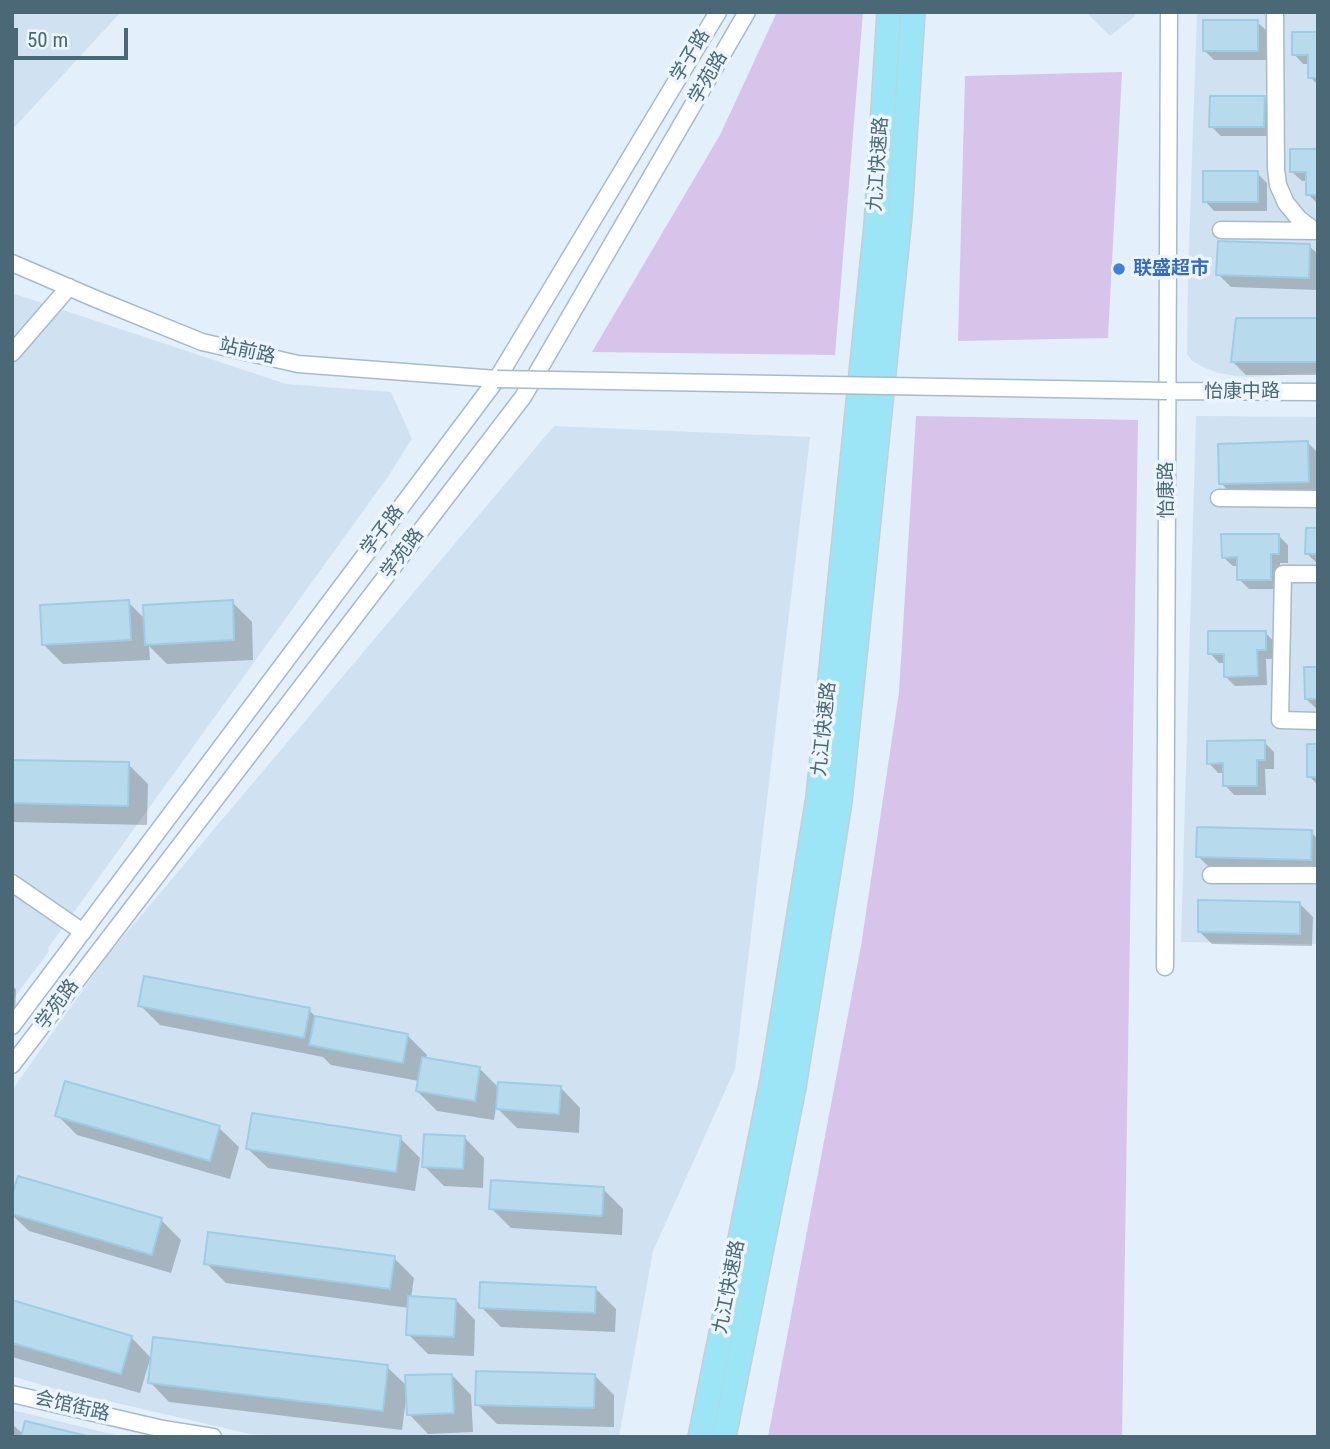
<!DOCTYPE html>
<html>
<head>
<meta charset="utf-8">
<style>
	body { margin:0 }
	#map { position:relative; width:1330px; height:1449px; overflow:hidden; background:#e4effc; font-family:"Roboto Condensed",sans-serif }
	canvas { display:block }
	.frame { position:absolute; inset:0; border:14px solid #4a6875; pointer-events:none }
	.scale { position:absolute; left:14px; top:28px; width:114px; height:32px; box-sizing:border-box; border:4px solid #4a6875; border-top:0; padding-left:9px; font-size:21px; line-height:24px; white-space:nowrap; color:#4a6875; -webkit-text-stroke:5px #ebf4ff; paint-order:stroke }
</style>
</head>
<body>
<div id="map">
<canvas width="1330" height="1449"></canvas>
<div class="frame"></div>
<div class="scale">50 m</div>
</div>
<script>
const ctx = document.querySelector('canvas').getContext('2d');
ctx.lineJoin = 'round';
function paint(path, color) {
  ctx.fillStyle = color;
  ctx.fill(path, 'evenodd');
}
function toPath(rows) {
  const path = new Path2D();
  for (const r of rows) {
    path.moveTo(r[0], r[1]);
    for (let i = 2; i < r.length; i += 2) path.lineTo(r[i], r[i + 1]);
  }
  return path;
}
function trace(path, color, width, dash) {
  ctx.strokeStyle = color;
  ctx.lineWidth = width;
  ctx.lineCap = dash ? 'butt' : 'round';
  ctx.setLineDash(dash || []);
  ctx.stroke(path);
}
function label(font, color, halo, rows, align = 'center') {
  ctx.font = font + ' "Roboto Condensed","Noto Sans SC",sans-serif';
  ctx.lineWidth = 7;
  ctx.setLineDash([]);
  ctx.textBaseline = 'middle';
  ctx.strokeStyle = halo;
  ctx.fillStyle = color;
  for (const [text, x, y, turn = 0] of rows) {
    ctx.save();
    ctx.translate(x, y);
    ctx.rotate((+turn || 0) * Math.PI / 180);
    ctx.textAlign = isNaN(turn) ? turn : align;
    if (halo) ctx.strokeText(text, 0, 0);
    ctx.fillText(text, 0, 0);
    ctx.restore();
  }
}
paint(toPath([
	[12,12,121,12,12,130],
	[1086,12,1136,12,1135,16,1110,36],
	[1197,12,1318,12,1318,373,1252,377,1236,376,1218,373,1203,367,1192,361,1187,354,1188,276],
	[12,293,286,384,391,392,412,439,387,478,48,948,49,951,12,1001],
	[1196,416,1318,417,1318,944,1181,942],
	[554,426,810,437,735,1069,653,1251,619,1437,323,1437,250,1434,48,1387,12,1376,12,1090,107,956],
	[12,1410,124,1437,12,1437]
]), '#d0e1f1');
paint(toPath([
	[777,12,863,12,835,355,592,352,720,135],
	[1122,72,1108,338,958,341,965,76],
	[916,416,1138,420,1122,1437,768,1437,861,946,899,692]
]), '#d8c3ea');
paint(toPath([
	[1257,22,1267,31,1267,60,1214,60,1204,50],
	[1318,34,1318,85,1310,77,1310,64,1303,64,1294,54],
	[1264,98,1274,107,1273,136,1221,136,1211,126],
	[1318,151,1318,204,1308,194,1308,181,1302,181,1292,172],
	[1257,173,1267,183,1267,211,1214,211,1205,201],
	[1309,246,1318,254,1318,290,1231,287,1218,274],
	[1318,320,1318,375,1246,375,1233,362],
	[1308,443,1318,453,1318,494,1234,497,1221,483],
	[1318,530,1318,563,1317,563,1307,554],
	[1279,536,1288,545,1288,563,1280,563,1280,589,1249,589,1239,579,1239,566,1233,566,1223,557],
	[128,602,146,620,232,602,252,622,253,660,167,664,149,646,150,660,63,664,43,644],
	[1265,632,1274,642,1275,659,1266,659,1267,685,1235,686,1225,676,1225,663,1219,663,1210,653],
	[1318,669,1318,710,1306,699],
	[1264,742,1274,752,1274,769,1265,769,1266,795,1234,795,1225,785,1224,773,1218,773,1209,763],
	[1318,746,1318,785,1309,776],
	[12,762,128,764,148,784,147,825,12,822],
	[1311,832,1318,839,1318,872,1211,869,1198,856],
	[1300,904,1313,917,1312,946,1212,944,1199,931],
	[12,986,16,989,15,1030,12,1030],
	[140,1005,309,1010,318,1019,407,1035,427,1055,426,1060,480,1069,499,1088,561,1088,580,1108,579,1133,517,1128,496,1107,494,1120,437,1111,417,1091,419,1081,331,1065,323,1057,160,1025],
	[57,1115,219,1128,239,1147,230,1179,77,1135],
	[400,1138,420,1158,415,1191,268,1168,248,1149],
	[465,1138,484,1158,483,1188,444,1186,424,1166],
	[603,1189,623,1209,622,1235,511,1228,491,1208],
	[12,1201,161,1220,181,1240,171,1273,29,1231,12,1215],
	[394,1258,414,1278,411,1298,456,1300,475,1320,474,1356,428,1354,408,1334,409,1308,226,1283,206,1263],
	[596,1289,616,1309,615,1332,501,1327,481,1307],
	[12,1302,131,1337,152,1359,387,1367,408,1387,452,1375,471,1395,473,1432,428,1434,409,1414,408,1399,406,1399,402,1430,169,1402,150,1382,152,1360,150,1359,140,1393,12,1357],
	[595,1376,614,1395,614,1427,497,1424,477,1404],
	[12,1424,24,1435,83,1437,12,1437]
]), '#0003');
const building = toPath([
	[1203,20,1258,20,1258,51,1203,51,1203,20],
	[1292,32,1318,32,1318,78,1308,78,1308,55,1292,55,1292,32],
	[1210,96,1265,96,1264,127,1209,127,1210,96],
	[1290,149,1318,149,1318,195,1306,195,1306,172,1290,172,1290,149],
	[1203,171,1258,171,1258,202,1203,202,1203,171],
	[1218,241,1310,244,1309,278,1216,275,1218,241],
	[1236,318,1318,318,1318,362,1231,362,1236,318],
	[1308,441,1309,482,1219,484,1218,444,1308,441],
	[1306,528,1318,528,1318,554,1305,554,1306,528],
	[1221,534,1279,534,1279,554,1271,554,1271,580,1237,580,1237,557,1222,558,1221,534],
	[129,600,131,640,42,645,40,605,129,600],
	[233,600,234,640,145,645,143,605,233,600],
	[1208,631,1266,631,1266,650,1257,650,1258,676,1224,677,1224,654,1208,654,1208,631],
	[1304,667,1318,667,1318,699,1305,699,1304,667],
	[1265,740,1265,760,1257,760,1257,786,1223,786,1223,763,1207,764,1207,741,1265,740],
	[1307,744,1318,744,1318,777,1307,777,1307,744],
	[12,760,129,762,128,806,12,803,12,760],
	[1197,827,1312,830,1311,860,1196,857,1197,827],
	[1198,900,1300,902,1300,934,1198,932,1198,900],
	[144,976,310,1008,304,1038,138,1006,144,976],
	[315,1016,408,1034,403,1063,309,1045,315,1016],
	[422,1057,480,1067,475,1101,416,1091,422,1057],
	[65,1081,220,1126,210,1161,55,1116,65,1081],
	[498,1082,561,1086,559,1114,496,1109,498,1082],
	[252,1113,401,1136,396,1172,246,1149,252,1113],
	[424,1134,465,1136,463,1169,422,1167,424,1134],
	[18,1176,162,1218,152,1255,12,1214,12,1195,18,1176],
	[491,1180,604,1187,602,1216,489,1209,491,1180],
	[208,1232,395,1256,390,1289,204,1264,208,1232],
	[480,1282,596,1287,595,1313,479,1308,480,1282],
	[408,1296,456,1299,454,1337,406,1335,408,1296],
	[12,1300,132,1336,121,1374,12,1343,12,1300],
	[153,1337,388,1365,383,1411,148,1383,153,1337],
	[476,1371,595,1374,594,1408,475,1405,476,1371],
	[452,1374,454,1413,407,1415,405,1375,452,1374],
	[25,1421,91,1437,21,1437,25,1421]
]);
paint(building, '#b7dbed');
trace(building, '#9ccde5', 2);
const minor = toPath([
	[1275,12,1276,169,1278,185,1286,203,1299,219,1315,231],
	[1221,230,1317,231],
	[12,263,96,299,202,342,298,364,497,379],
	[12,353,69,287],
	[1167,391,1318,392],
	[1219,498,1318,499],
	[1318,574,1283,574,1280,720,1318,721],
	[1211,875,1318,875],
	[12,883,83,932],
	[1165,967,1169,12],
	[12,1026,497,379,718,12],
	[12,1065,523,397,747,12],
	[12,1394,163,1429,213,1437]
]);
const highway = toPath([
	[700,1437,772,1080,818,797,876,225,889,12],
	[724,1437,794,1087,840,802,900,216,913,12]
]);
trace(minor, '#a6bbc9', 19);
trace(highway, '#c5cfd3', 26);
trace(minor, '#fff', 16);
trace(highway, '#9be5f7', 23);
const minorBridge = toPath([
	[497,379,1167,391]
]);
trace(minorBridge, '#a6bbc9', 19, []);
trace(minorBridge, '#fff', 16);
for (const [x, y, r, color] of [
	[1119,269,7,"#3f7fe0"]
]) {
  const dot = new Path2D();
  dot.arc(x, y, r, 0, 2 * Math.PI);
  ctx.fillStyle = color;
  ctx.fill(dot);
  trace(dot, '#ebf4ff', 2.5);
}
label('19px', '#4a6875', '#ebf4ff', [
	["学子路",691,56,-59],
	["学苑路",709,78,-60],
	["九江快速路",879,164,-86],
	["站前路",247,352,13],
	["怡康中路",1242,392],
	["怡康路",1167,490,-90],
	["学子路",383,531,-53],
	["学苑路",403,554,-53],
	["九江快速路",825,729,-84],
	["学苑路",58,1005,-53],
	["九江快速路",730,1287,-79],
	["会馆街路",72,1407,13]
]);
label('bold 19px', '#366cbe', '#ebf4ff', [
	["联盛超市",1133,269]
], 'left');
</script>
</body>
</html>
